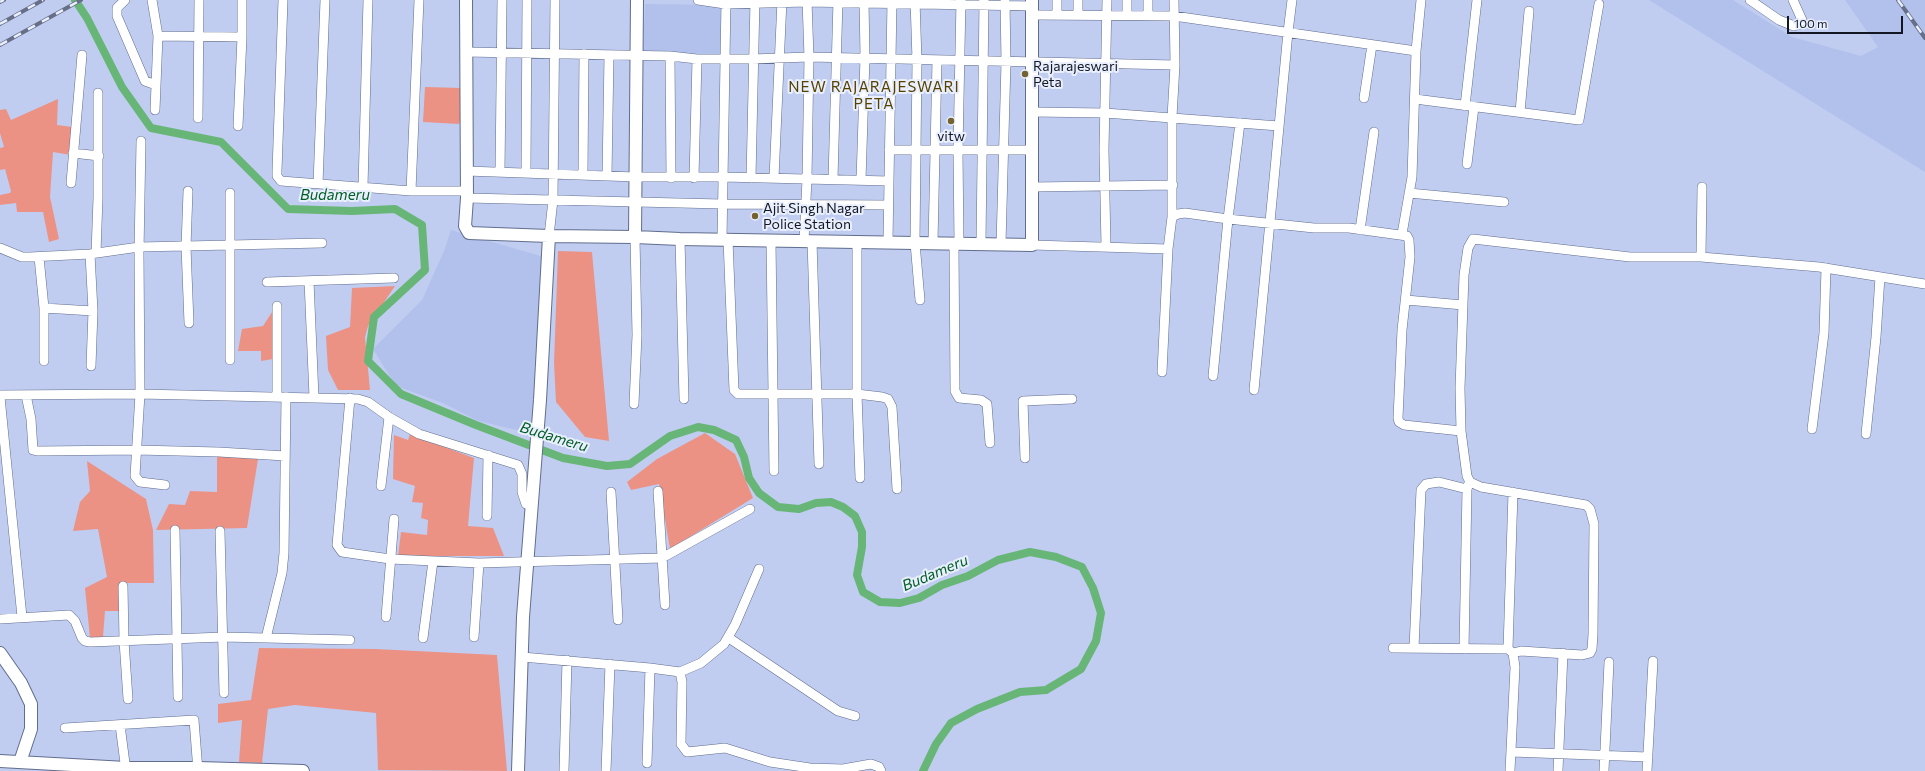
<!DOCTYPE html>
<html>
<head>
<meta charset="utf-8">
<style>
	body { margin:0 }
	#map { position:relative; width:1925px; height:771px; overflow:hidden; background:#c0cdf1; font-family:Commissioner,sans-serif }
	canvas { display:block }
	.scale { position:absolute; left:1787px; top:16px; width:116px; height:18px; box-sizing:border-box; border:2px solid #121723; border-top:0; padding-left:5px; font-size:12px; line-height:14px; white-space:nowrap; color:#121723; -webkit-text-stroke:3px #e9effd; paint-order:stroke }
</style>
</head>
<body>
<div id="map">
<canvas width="1925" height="771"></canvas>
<div class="scale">100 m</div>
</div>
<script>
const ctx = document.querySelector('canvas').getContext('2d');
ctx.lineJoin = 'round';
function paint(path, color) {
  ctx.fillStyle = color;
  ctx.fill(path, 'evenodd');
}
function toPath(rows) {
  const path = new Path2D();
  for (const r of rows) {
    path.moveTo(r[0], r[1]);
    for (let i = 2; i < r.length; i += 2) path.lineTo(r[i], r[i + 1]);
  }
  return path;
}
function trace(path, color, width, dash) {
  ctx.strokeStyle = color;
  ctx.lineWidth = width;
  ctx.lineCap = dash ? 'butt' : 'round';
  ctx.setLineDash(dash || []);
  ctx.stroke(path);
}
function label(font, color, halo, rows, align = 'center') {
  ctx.font = font + ' Commissioner,sans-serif';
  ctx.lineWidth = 4;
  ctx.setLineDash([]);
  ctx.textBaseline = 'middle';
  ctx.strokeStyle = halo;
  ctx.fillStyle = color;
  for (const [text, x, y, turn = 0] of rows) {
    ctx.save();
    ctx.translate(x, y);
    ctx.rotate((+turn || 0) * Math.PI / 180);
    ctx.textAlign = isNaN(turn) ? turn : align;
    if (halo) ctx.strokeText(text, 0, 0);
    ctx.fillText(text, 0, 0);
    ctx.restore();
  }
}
paint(toPath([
	[1649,0,1733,0,1792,37,1861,56,1878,47,1845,0,1925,0,1925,172],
	[645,4,724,5,723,54,643,53],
	[451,230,544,257,535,357,533,410,530,433,478,421,443,403,396,386,373,349,422,300,444,251]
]), '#b1c1eb');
paint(toPath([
	[425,87,462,88,462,115,459,124,423,122],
	[58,99,57,125,72,127,71,155,53,152,50,197,59,239,49,242,43,212,17,212,16,203,0,205,0,195,10,193,11,191,5,169,0,170,0,148,4,147,0,133,0,110,6,109,11,120],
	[558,251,592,252,609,441,585,437,556,402,554,363],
	[395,286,368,326,365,337,370,390,338,390,328,370,326,336,350,327,352,288],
	[274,309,273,359,261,361,261,351,238,351,242,329,263,326],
	[705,433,735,454,753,498,670,549,659,484,631,490,627,482,657,459],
	[410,434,474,458,468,526,493,528,504,556,398,556,401,532,427,535,428,520,421,518,423,503,412,502,415,486,393,479,394,435,408,440],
	[217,456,258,459,247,528,156,530,169,504,185,505,190,491,217,492],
	[87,461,146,499,153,530,154,583,121,583,120,611,105,611,103,637,90,638,85,588,107,577,98,529,73,531,80,502,90,491],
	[259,648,375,649,497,655,507,771,378,770,376,713,295,705,268,709,262,763,239,762,242,720,218,723,218,704,251,700]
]), '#eb9285');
trace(toPath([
	[75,0,87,18,122,87,151,128,221,142,288,209,352,211,395,209,422,225,425,270,374,317,368,361,401,394,476,425,563,458,607,466,630,464,670,436,698,427,714,430,736,440,744,457,749,478,759,493,778,507,799,509,816,503,831,502,843,507,855,516,862,532,862,547,857,575,863,592,880,602,900,603,919,598,942,585,968,576,998,560,1030,552,1056,557,1082,567,1093,588,1101,613,1096,641,1081,669,1046,690,1020,692,977,709,951,723,936,744,923,771]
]), '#68b677', 8);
const minor = toPath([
	[125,0,117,8,117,16,145,81,156,85],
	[152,0,158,36,155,110],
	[283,0,277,171,277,176,281,181,411,191,467,191],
	[698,0,725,4,807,2,1032,6],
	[915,0,917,60,915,243,920,300],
	[1750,0,1779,20,1794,26,1798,25,1802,20,1793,0],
	[1032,15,1174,16,1416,51],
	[1057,15,1057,0],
	[1078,15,1078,0],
	[1127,15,1127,0],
	[1148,16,1148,0],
	[158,36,242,37,242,0],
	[466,52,670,56,697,59,752,59,809,57,1175,65],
	[670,56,671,178],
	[1364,98,1372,45],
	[1415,99,1579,120,1599,4],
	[1465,106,1477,0],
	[1032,112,1105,113,1279,126],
	[1520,112,1529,11],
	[198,118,199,0],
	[238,126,242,37],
	[141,141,139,252,140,394,135,476,140,482,165,485],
	[889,150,1032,150],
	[73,153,99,156],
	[1467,164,1474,107],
	[466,171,636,177,722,177,889,181],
	[500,172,502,0],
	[526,172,527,0],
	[583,175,584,54],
	[607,176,609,55],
	[694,178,697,59],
	[751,178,755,0],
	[774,178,782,0],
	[833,179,838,0],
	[861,180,865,57,864,0],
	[71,183,82,55],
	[318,184,325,0],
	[363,187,368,0],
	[1032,187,1173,185],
	[188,191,186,247,189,323],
	[411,191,419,0],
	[230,193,230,360],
	[1409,193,1504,202],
	[467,198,722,204,888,205],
	[1172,217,1178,214,1185,213,1228,219,1314,228,1349,228,1407,236,1409,240,1410,257,1402,330,1398,418,1399,422,1404,425,1461,431],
	[1360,230,1374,132],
	[1402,234,1412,177,1416,51,1421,0],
	[549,236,553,200,555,0],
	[680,239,684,399],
	[722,240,726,0],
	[728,240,734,390,738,394,857,394,882,397,888,399,892,407,897,489],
	[771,240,774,471],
	[804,241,807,179,809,57,807,0],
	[812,241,819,464],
	[857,242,857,394,860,478],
	[888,242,892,0],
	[933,243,937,60],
	[954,243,955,391,959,398,981,400,987,404,990,443],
	[959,244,958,150,961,0],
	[981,244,984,0],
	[1001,244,1006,62,1005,0],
	[1032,245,1168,249],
	[1106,246,1104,150,1107,0],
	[0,248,22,257,30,257,90,254,139,247,322,243],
	[96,253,98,198,98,93],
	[90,254,93,311,91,366],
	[39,257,44,308,44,361],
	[1701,257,1702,187],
	[309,281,314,397],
	[267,282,394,278],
	[1406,300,1463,305],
	[44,308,93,311],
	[1162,372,1168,249,1172,217,1172,117,1175,65,1174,0],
	[1213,376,1228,219,1240,123],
	[1254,390,1288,32,1292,0],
	[0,395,140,394,358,399,368,402,389,417,419,434,518,465,522,474,522,492,526,504],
	[26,395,31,419,33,450,37,451,137,450,219,452,285,456],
	[277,396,277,306],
	[0,397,22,617],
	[350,398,337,545,342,552,390,559,479,563,662,558,750,509],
	[634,404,637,335,635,237],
	[1812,429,1824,333,1826,268],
	[1866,434,1876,337,1880,277],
	[1025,458,1023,401,1072,399],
	[381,486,389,417],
	[658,491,665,605],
	[611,492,618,620],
	[487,516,488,455],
	[175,530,178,697],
	[220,531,224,693],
	[123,586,124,641,128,699],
	[386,617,394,519],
	[0,619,69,615,75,621,82,638,85,641,90,642,224,637,350,640],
	[474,637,479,563],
	[266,638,282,573,284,553,286,397],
	[423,638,433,561],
	[729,638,838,711,855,716],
	[1393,648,1508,649,1513,653,1515,667,1510,771],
	[1414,648,1421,490,1426,484,1439,482,1467,489],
	[1464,649,1467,489,1469,483],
	[1508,649,1513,492],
	[1513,653,1521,651,1582,655,1590,653,1592,649,1593,634,1594,524,1590,509,1586,505,1481,487,1470,482,1467,476,1461,431,1460,388,1464,275,1468,248,1473,239,1630,257,1701,257,1819,267,1925,284],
	[522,657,650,668,680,672,682,682,681,744,687,752,725,748,770,762,810,768,843,769,871,764,879,767,881,771],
	[680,672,701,663,724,644,735,625,759,569],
	[120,725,126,771],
	[65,728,194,720,198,771],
	[1511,752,1648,757],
	[647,763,650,668],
	[564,771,567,660],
	[606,771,610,664],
	[1558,771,1563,653],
	[1604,771,1609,662],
	[1647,771,1653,661]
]);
const tertiary = toPath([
	[466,0,467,198,465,226,469,233,549,236,635,237,680,239,1032,245,1032,0],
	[635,237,637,0],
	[0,653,21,683,31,704,31,729,20,762],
	[0,761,126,768,198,768,303,771],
	[518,771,523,617,540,400,549,236]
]);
trace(minor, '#616d8d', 10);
trace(tertiary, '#616d8d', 14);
trace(minor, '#fff', 9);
trace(tertiary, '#fff', 12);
const rail = toPath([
	[1898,0,1925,38],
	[0,2,4,0],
	[0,24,43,0],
	[0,45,81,0]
]);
trace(rail, '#666f87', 4);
trace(rail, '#e9effd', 2.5, [8]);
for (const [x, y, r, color] of [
	[1025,74,4,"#756231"],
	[951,121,4,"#756231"],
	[755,216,4,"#756231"]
]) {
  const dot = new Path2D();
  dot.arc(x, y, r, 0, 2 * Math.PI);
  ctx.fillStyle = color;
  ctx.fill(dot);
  trace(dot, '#e9effd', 1.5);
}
label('14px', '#121723', '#e9effd', [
	["Rajarajeswari",1033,66],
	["Peta",1033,82],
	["vitw",951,136,"center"],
	["Ajit Singh Nagar",763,208],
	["Police Station",763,224]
], 'left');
ctx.letterSpacing = '1px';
label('15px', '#564200', '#e9effd', [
	["NEW RAJARAJESWARI",874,87],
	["PETA",874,104]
]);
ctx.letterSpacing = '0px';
label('italic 15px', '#005e24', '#e9effd', [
	["Budameru",335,195],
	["Budameru",554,437,17],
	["Budameru",935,573,-23]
]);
</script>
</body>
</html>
